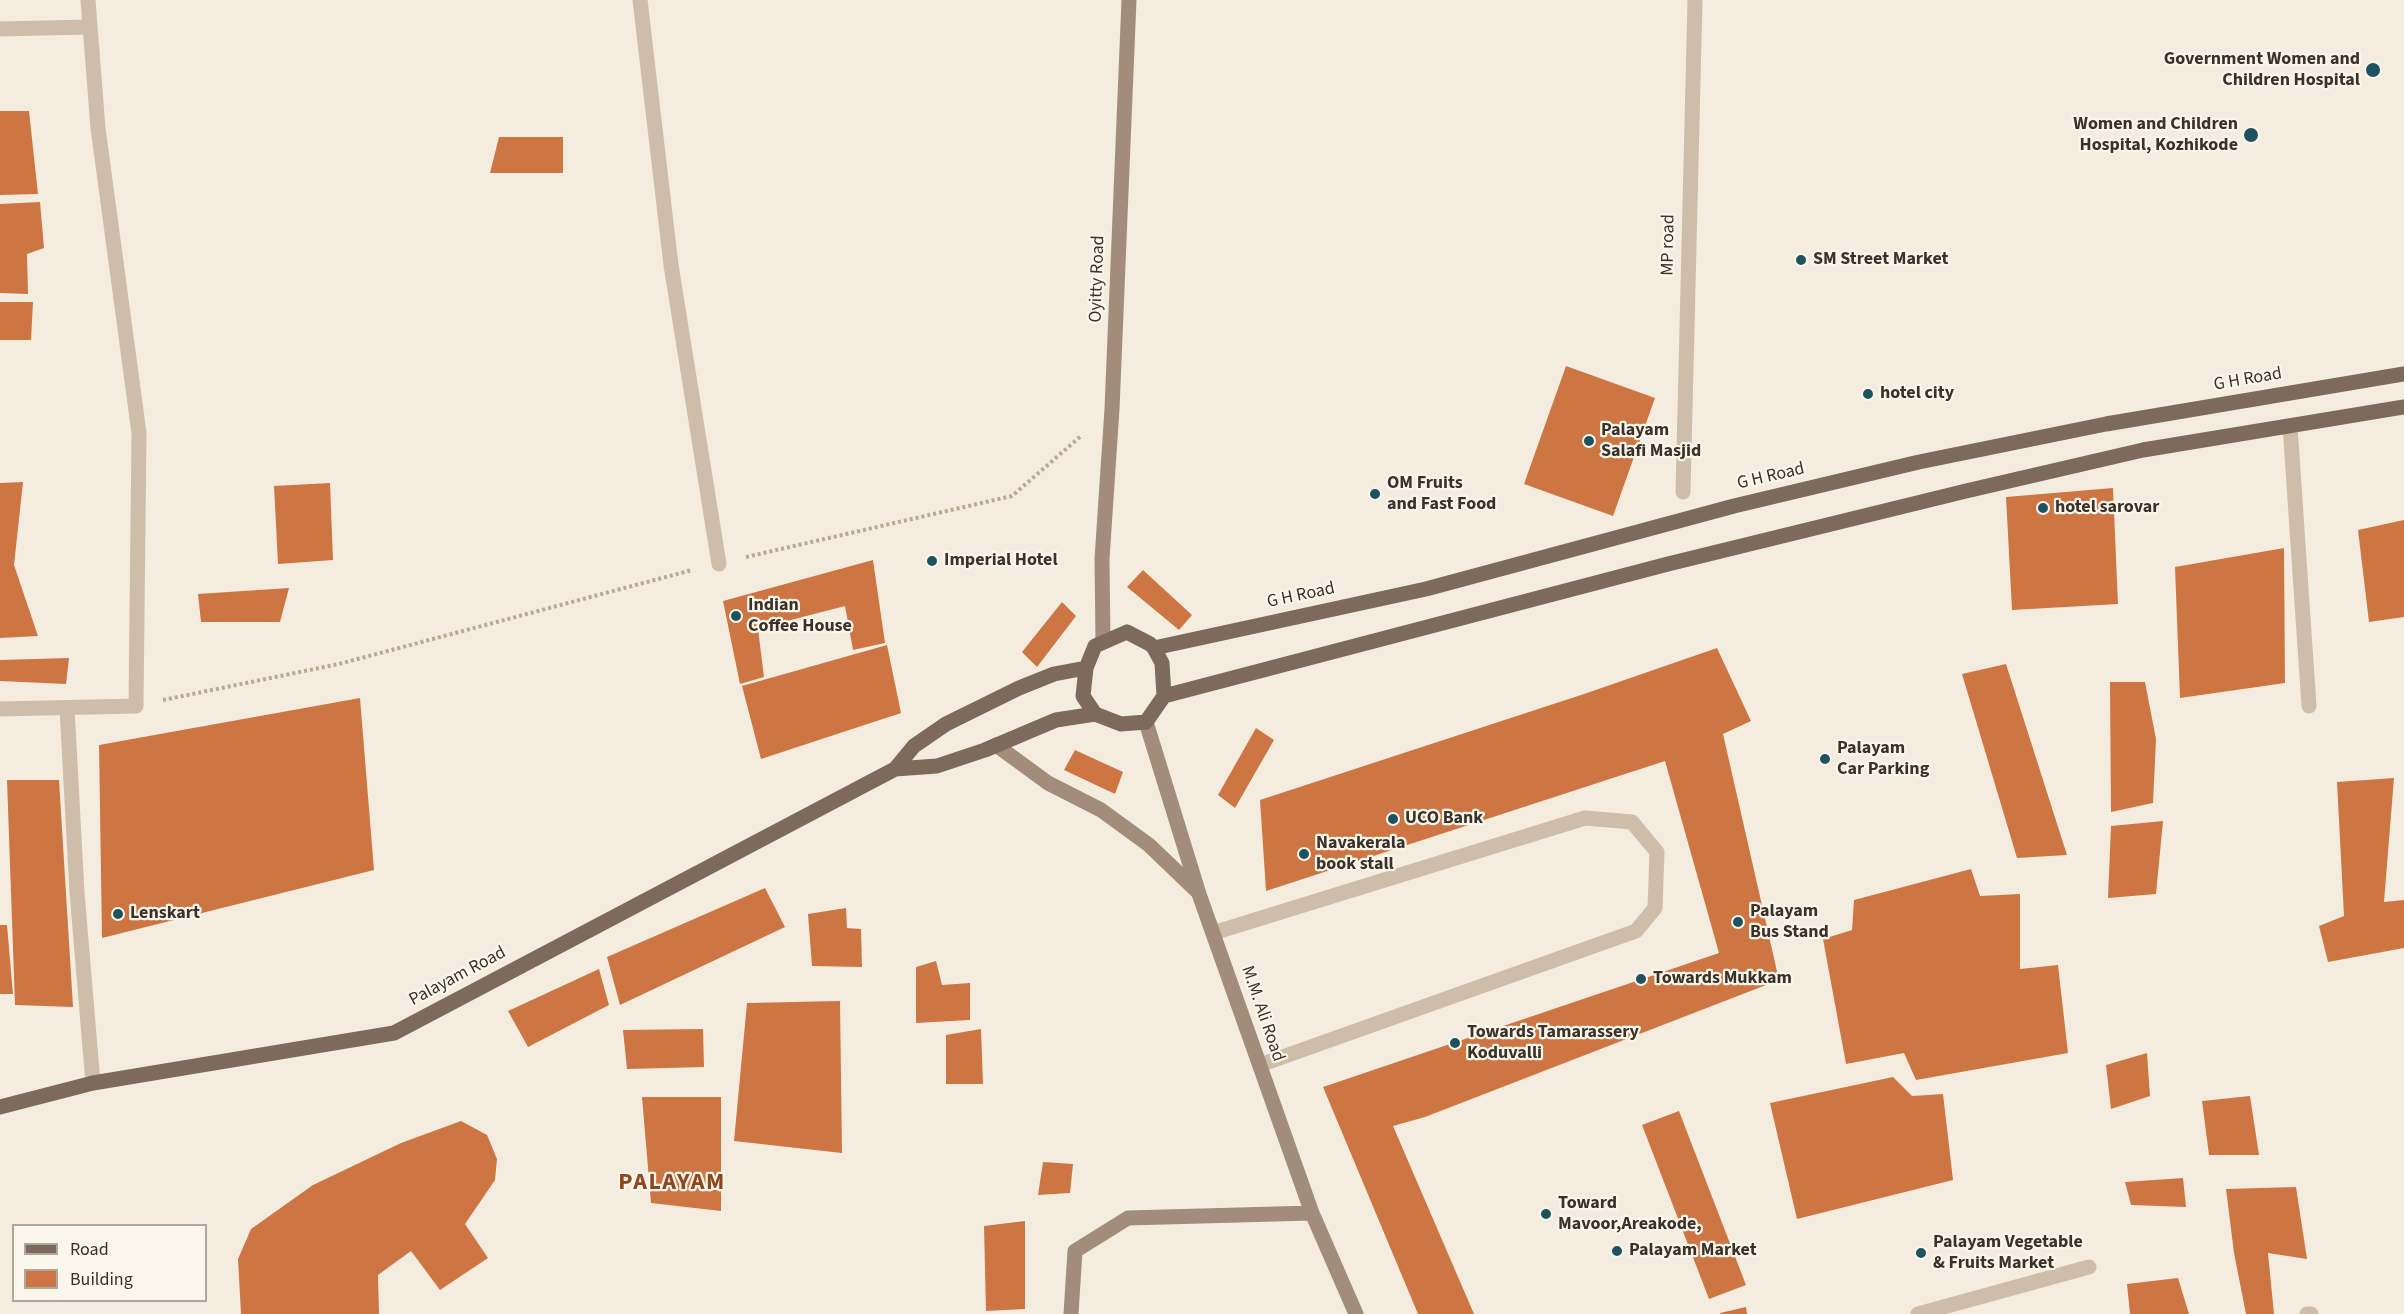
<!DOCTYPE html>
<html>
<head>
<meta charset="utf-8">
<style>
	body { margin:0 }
	#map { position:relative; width:2404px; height:1314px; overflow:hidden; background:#f4eddf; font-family:"Source Sans 3",sans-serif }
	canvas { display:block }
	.legend { position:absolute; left:12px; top:1224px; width:195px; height:78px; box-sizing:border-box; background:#fbf6ec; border:2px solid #aea79e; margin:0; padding:8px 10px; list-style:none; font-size:18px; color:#3a3129 }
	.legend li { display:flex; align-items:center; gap:12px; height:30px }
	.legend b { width:30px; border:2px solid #aea79e }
</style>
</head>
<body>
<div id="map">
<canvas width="2404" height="1314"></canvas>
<ul class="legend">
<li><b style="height:8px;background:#7d6a5a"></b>Road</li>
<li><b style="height:16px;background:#cd7644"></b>Building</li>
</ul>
</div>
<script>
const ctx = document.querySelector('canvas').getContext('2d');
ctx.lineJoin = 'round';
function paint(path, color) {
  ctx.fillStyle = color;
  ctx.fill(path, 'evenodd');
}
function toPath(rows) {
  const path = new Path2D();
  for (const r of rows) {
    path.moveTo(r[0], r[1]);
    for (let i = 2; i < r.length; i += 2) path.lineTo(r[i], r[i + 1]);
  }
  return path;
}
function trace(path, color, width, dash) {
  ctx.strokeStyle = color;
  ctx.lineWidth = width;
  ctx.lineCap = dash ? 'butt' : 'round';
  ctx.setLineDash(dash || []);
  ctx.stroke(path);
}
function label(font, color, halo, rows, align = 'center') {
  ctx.font = font + ' "Source Sans 3",sans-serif';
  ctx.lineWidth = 4.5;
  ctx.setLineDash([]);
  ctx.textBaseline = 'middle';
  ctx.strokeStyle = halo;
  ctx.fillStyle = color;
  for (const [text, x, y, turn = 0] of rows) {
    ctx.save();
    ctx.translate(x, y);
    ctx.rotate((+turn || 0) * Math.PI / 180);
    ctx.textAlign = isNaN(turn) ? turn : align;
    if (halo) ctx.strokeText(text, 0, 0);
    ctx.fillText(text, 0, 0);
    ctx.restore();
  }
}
paint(toPath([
	[0,111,29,111,38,194,0,195],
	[499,137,563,137,563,173,490,173],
	[40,202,44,248,27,254,28,294,0,293,0,204],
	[0,302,33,302,31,340,0,340],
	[1566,366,1655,398,1613,516,1524,484],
	[23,482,14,565,38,636,0,638,0,483],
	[330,483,333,560,278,564,274,486],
	[2113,488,2118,604,2012,610,2006,497],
	[2404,520,2404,617,2369,622,2358,530],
	[2284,548,2285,683,2180,698,2175,567],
	[873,560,885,643,853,650,845,606,791,620,758,629,764,677,740,684,723,601],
	[1143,570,1192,615,1179,630,1127,587],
	[289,588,280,622,201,622,198,594],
	[1062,602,1076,616,1037,667,1022,652],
	[887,645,901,713,761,759,742,686],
	[1717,648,1751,721,1723,734,1779,980,1425,1117,1393,1126,1474,1314,1418,1314,1323,1087,1719,953,1665,761,1266,891,1260,800,1584,694],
	[69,658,66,684,0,681,0,660],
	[2006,664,2067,855,2017,858,1962,674],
	[2110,682,2145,682,2156,739,2153,803,2111,812],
	[360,698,374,870,102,938,99,745],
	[1256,728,1274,740,1235,808,1218,795],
	[1075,750,1123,772,1115,794,1064,770],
	[2394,778,2384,902,2404,900,2404,948,2328,962,2319,926,2344,916,2337,782],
	[7,780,59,780,73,1007,15,1005],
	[2163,821,2156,894,2108,898,2111,826],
	[1971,869,1980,896,2020,894,2020,969,2058,965,2068,1053,1916,1080,1904,1053,1846,1064,1823,939,1852,930,1854,900],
	[765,888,785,927,620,1005,607,957],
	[846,908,847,928,861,929,862,967,812,966,808,914],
	[0,925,7,925,13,994,0,994],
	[936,961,942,985,970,983,970,1020,916,1023,916,967],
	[599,969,609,1005,528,1047,508,1011],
	[840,1001,842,1153,734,1141,747,1003],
	[703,1029,704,1067,627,1069,623,1030],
	[981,1029,983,1084,946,1084,946,1035],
	[2147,1053,2150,1096,2111,1109,2106,1065],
	[1893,1077,1912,1096,1943,1094,1953,1180,1797,1219,1770,1103],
	[2250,1096,2259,1155,2209,1155,2202,1101],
	[642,1097,721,1097,721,1211,651,1203],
	[1679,1111,1746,1285,1709,1299,1642,1125],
	[461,1121,487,1135,497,1159,495,1180,465,1224,488,1258,440,1290,411,1251,378,1275,379,1314,241,1314,238,1259,251,1229,313,1185,401,1143],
	[1043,1162,1073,1164,1070,1193,1038,1195],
	[2183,1178,2186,1207,2131,1205,2125,1182],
	[2296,1187,2307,1259,2268,1253,2274,1314,2246,1314,2234,1253,2226,1189],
	[1025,1221,1025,1309,986,1311,984,1226],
	[2178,1278,2189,1314,2130,1314,2127,1284],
	[1746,1307,1747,1314,1720,1314,1720,1313]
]), '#cd7644');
trace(toPath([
	[746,557,1012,496,1081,436],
	[163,700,339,664,692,570]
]), '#baa893', 4, [3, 3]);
trace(toPath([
	[2290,426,2309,706],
	[67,708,77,893,93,1083],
	[1213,933,1585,818,1632,822,1657,852,1655,908,1636,931,1260,1065]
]), '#cebea9', 15);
trace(toPath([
	[640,0,671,265,719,564],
	[0,29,88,27],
	[1683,492,1695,0],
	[0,709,136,706,139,433,98,128,88,0],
	[1918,1314,2089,1267],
	[2307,1314,2311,1314]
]), '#cebea9', 15);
trace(toPath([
	[1103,642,1102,559,1112,409,1129,0],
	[1146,722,1199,894,1312,1213,1356,1314],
	[996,745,1048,783,1101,810,1149,845,1197,891],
	[1071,1314,1075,1251,1128,1218,1312,1213]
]), '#a28d7a', 15);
trace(toPath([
	[1127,632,1150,644,1154,648,1162,663,1164,696,1146,722,1121,724,1095,714,1083,696,1086,668,1095,646,1127,632],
	[1154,648,1426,589,1734,506,1919,462,2106,424,2404,374],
	[1164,696,1668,564,1966,491,2143,450,2404,407],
	[895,769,937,766,985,750,1056,720,1095,714],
	[0,1107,93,1083,394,1033,895,769,914,746,946,724,1019,688,1054,674,1086,668]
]), '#7d6a5a', 15);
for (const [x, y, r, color] of [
	[2373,70,8,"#1c535f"],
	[2251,135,8,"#1c535f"],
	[1801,260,6,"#1c535f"],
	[1868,394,6,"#1c535f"],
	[1589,441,6,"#1c535f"],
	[1375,494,6,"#1c535f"],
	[2043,508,6,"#1c535f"],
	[932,561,6,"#1c535f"],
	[736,616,6,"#1c535f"],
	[1825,759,6,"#1c535f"],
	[1393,819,6,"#1c535f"],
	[1304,854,6,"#1c535f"],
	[118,914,6,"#1c535f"],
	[1738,922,6,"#1c535f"],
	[1641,979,6,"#1c535f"],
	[1455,1043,6,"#1c535f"],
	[1546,1214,6,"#1c535f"],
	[1617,1251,6,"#1c535f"],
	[1921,1253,6,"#1c535f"]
]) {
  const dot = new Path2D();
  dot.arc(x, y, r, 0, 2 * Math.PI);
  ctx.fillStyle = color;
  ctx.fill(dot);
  trace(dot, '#fbf6ec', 2);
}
label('bold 18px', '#3a3129', '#fbf6ec', [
	["Government Women and",2360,60,"right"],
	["Children Hospital",2360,81,"right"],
	["Women and Children",2238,125,"right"],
	["Hospital, Kozhikode",2238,146,"right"],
	["SM Street Market",1813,260],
	["hotel city",1880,394],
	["Palayam",1601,431],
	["Salafi Masjid",1601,452],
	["OM Fruits",1387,484],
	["and Fast Food",1387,505],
	["hotel sarovar",2055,508],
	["Imperial Hotel",944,561],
	["Indian",748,606],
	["Coffee House",748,627],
	["Palayam",1837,749],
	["Car Parking",1837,770],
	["UCO Bank",1405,819],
	["Navakerala",1316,844],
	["book stall",1316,865],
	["Palayam",1750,912],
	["Bus Stand",1750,933],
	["Lenskart",130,914],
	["Towards Mukkam",1653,979],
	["Towards Tamarassery",1467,1033],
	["Koduvalli",1467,1054],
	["Toward",1558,1204],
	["Mavoor,Areakode,",1558,1225],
	["Palayam Vegetable",1933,1243],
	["& Fruits Market",1933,1264],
	["Palayam Market",1629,1251]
], 'left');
label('18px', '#3a3129', '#fbf6ec', [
	["MP road",1669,245,-89],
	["Oyitty Road",1098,279,-88],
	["G H Road",2248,380,-10],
	["G H Road",1771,477,-13],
	["G H Road",1301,596,-12],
	["Palayam Road",458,977,-28],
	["M.M. Ali Road",1262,1014,71]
]);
ctx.letterSpacing = '1.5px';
label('bold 24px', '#8f461d', '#fbf6ec', [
	["PALAYAM",672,1184]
]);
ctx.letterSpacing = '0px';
</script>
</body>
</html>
